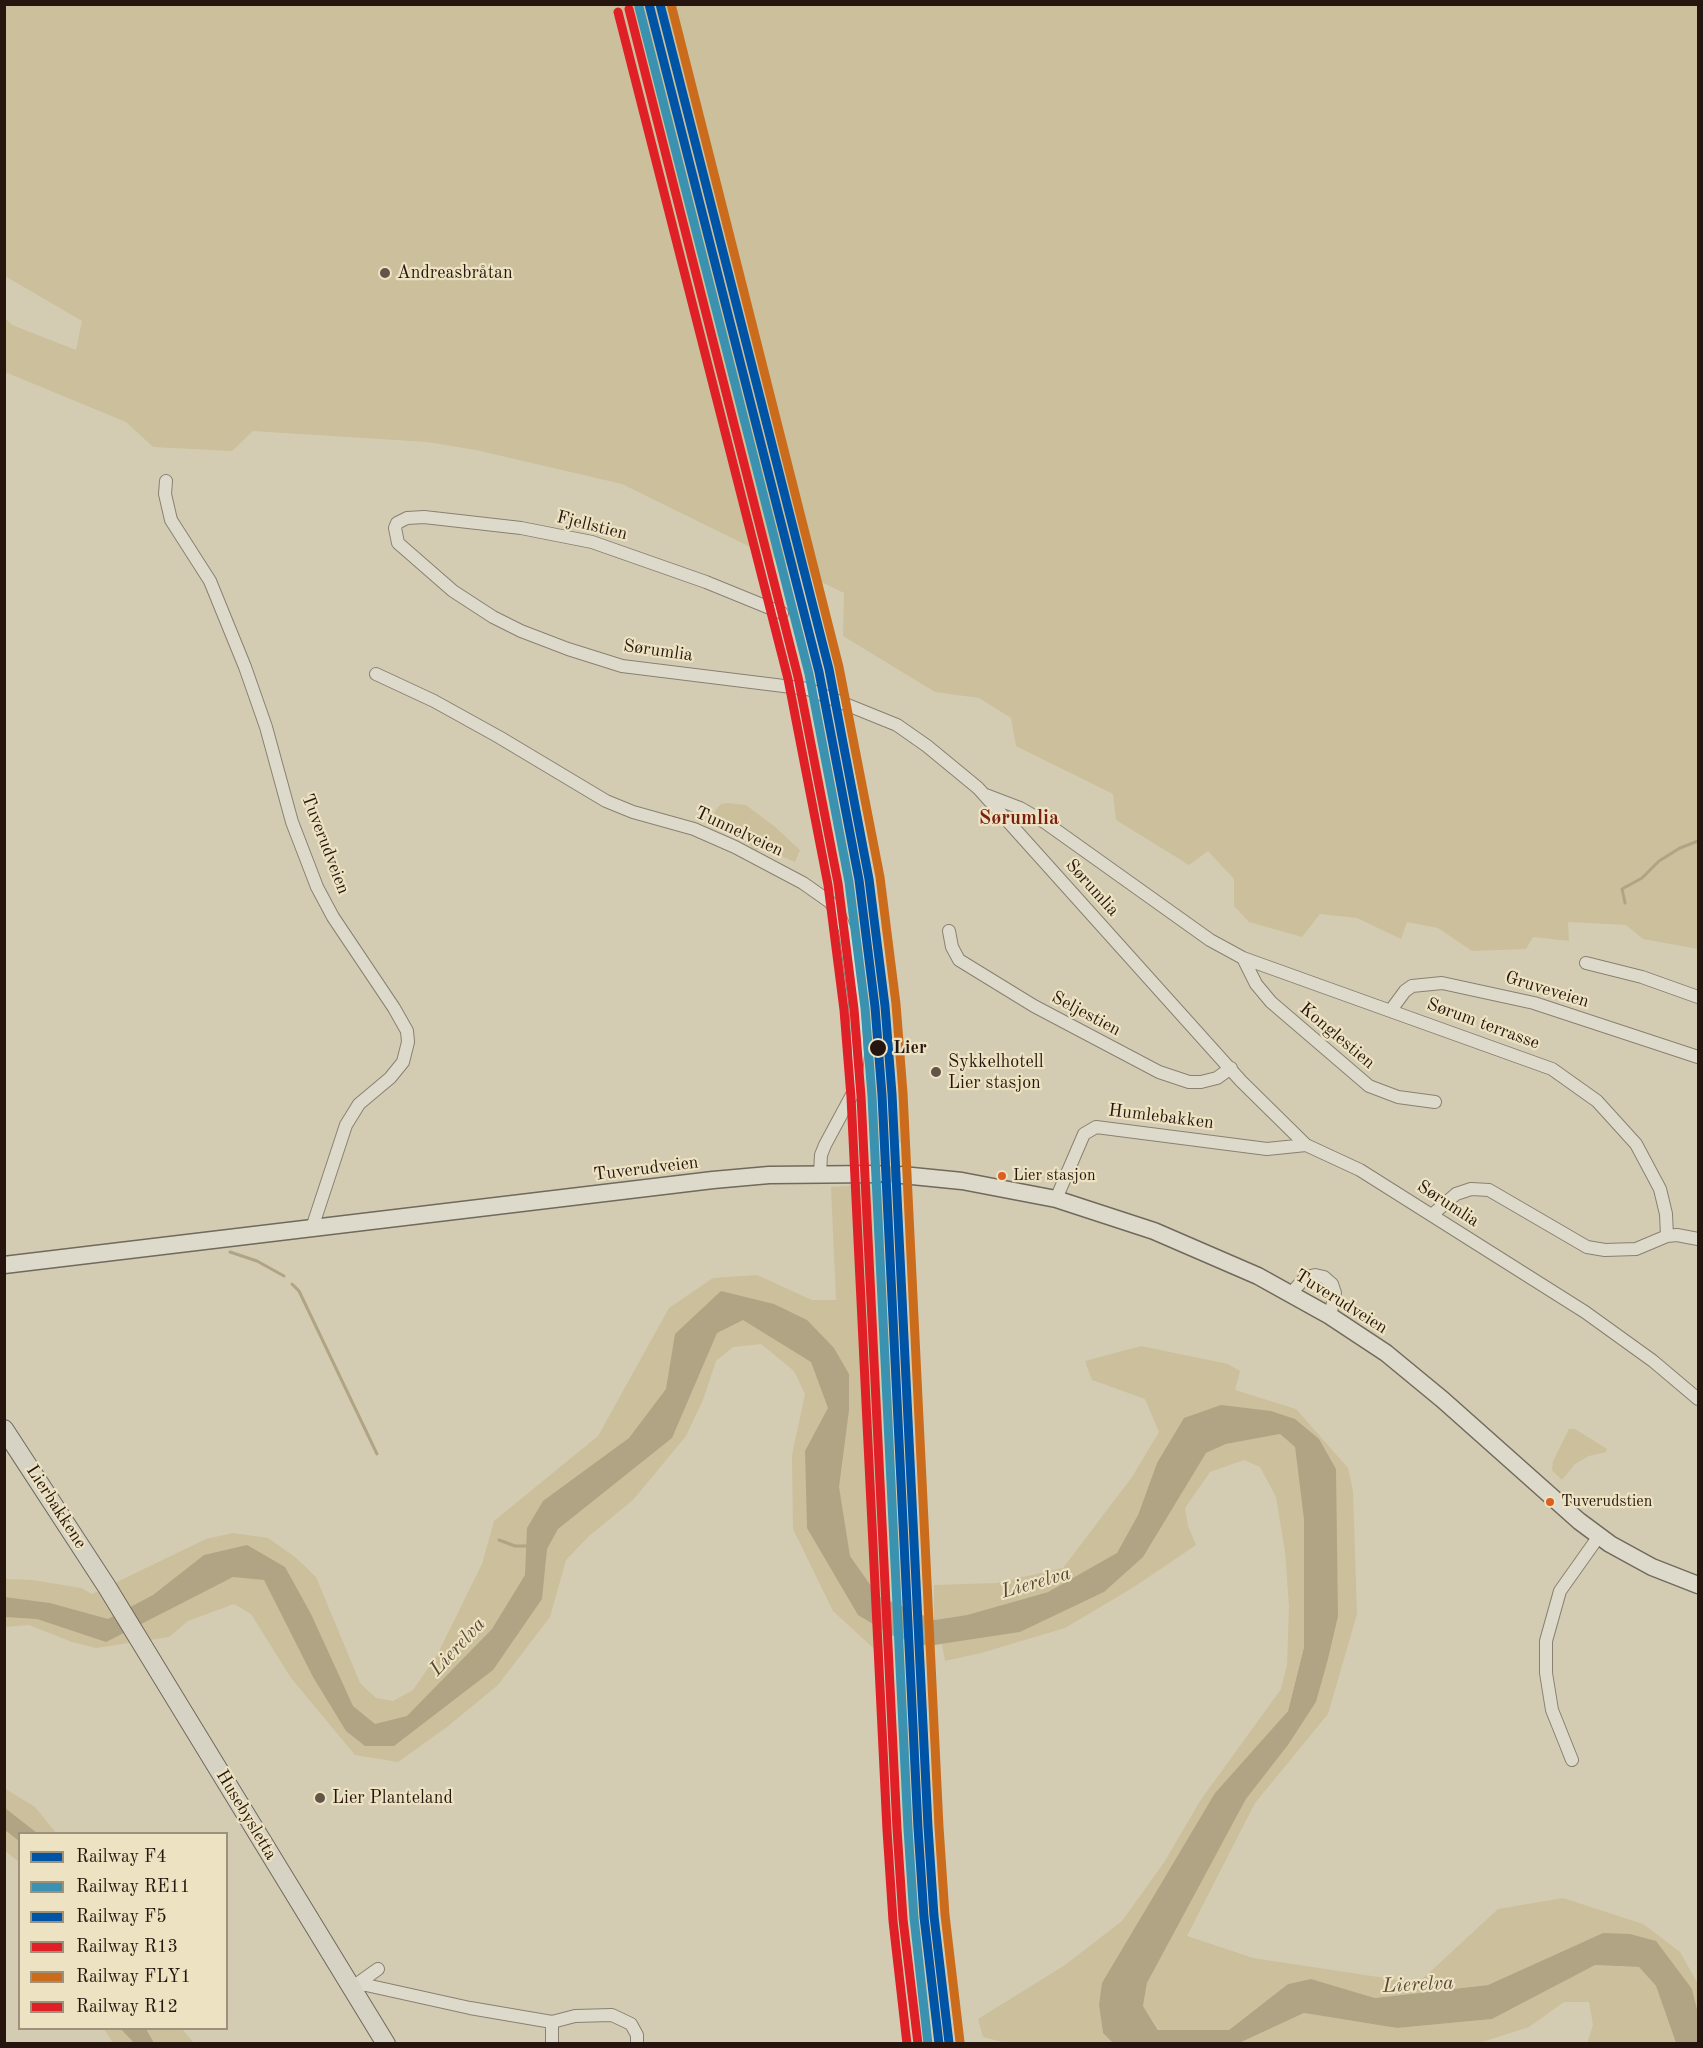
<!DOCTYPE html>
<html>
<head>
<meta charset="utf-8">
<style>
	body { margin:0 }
	#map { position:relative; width:1703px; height:2048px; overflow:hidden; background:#d4ccb2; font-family:"Old Standard TT",serif }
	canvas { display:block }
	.frame { position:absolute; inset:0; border:6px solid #25150e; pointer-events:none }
	.legend { position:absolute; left:18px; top:1832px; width:210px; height:198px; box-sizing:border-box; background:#ede3c3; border:2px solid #9d917b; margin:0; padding:8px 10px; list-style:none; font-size:18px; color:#25150e }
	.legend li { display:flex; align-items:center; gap:12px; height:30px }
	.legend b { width:30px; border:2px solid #9d917b }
</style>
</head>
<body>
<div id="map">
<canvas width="1703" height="2048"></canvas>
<div class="frame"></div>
<ul class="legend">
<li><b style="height:8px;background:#0054a6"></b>Railway F4</li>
<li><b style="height:8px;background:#3b92b0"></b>Railway RE11</li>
<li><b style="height:8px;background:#0054a6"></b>Railway F5</li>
<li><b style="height:8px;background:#df2027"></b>Railway R13</li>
<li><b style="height:8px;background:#cb6c1c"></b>Railway FLY1</li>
<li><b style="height:8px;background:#df2027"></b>Railway R12</li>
</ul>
</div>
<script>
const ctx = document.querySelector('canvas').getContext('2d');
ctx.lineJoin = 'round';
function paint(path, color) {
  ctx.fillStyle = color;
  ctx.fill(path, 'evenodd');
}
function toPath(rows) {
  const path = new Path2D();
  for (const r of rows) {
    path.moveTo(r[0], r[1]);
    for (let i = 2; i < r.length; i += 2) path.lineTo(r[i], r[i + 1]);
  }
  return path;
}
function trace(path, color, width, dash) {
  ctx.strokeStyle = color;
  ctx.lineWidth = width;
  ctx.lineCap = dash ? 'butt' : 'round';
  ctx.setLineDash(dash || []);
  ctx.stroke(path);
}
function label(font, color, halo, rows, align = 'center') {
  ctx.font = font + ' "Old Standard TT",serif';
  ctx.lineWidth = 4.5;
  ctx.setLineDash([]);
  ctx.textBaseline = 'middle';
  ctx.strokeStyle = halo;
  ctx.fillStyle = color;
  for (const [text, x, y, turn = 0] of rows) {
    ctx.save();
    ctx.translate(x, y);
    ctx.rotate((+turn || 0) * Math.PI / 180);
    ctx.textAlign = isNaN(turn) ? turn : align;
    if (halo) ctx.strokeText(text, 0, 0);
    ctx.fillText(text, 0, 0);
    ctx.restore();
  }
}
paint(toPath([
	[5,4,1698,5,1698,949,1643,939,1626,925,1568,922,1569,941,1533,937,1526,949,1472,951,1438,928,1407,922,1401,939,1357,918,1320,914,1302,937,1249,922,1234,906,1234,879,1208,851,1189,865,1116,820,1113,794,1016,746,1011,718,979,698,935,692,843,636,844,593,622,484,476,450,427,442,253,431,232,451,153,447,126,422,5,372,5,318,12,325,76,350,82,321,5,276],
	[728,803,746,805,774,826,800,850,795,862,759,847,755,853,749,851,751,846,716,820,714,814,716,809,721,804],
	[898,1089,902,1091,909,1143,899,1143],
	[871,1184,890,1594,883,1657,833,1611,793,1529,792,1455,805,1394,794,1371,761,1344,733,1347,716,1361,703,1400,686,1436,633,1500,589,1536,566,1560,550,1617,498,1685,447,1727,398,1762,355,1755,291,1678,251,1614,234,1604,188,1621,169,1637,96,1648,72,1642,29,1625,5,1627,5,1579,33,1580,81,1588,92,1594,206,1539,233,1533,268,1538,295,1557,316,1577,360,1683,376,1698,393,1701,413,1690,437,1655,482,1564,494,1521,598,1436,669,1308,713,1278,757,1275,812,1300,836,1300,831,1187],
	[1141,1346,1228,1364,1240,1371,1235,1390,1296,1409,1348,1468,1353,1491,1357,1614,1328,1714,1255,1803,1187,1936,1253,1958,1418,1983,1498,1909,1563,1898,1643,1924,1680,1952,1698,1984,1698,2013,1692,1989,1603,1933,1488,1985,1375,1998,1311,1979,1288,1984,1229,2030,1159,2030,1143,2006,1147,1983,1246,1799,1288,1745,1316,1702,1327,1663,1295,1419,1157,1463,1138,1515,1118,1553,1048,1592,967,1615,934,1620,934,1585,996,1583,1063,1568,1132,1477,1159,1432,1145,1399,1092,1380,1085,1361],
	[1569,1429,1575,1429,1607,1449,1606,1452,1589,1456,1575,1464,1562,1480,1552,1470,1553,1461],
	[1280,1434,1295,1447,1304,1520,1304,1647,1288,1711,1215,1793,1099,2005,1103,2033,1113,2043,1006,2043,983,2037,978,2019,1065,1965,1122,1921,1165,1861,1200,1801,1281,1689,1287,1665,1289,1607,1285,1552,1276,1497,1260,1467,1244,1460,1210,1472,1185,1508,1188,1526,1196,1545,1134,1587,1065,1628,981,1653,945,1661,942,1644,1020,1632,1104,1592,1206,1453,1226,1444],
	[4,1788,35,1807,56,1833,20,1834,19,1862,5,1851],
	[1594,1965,1639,1967,1656,1986,1676,2043,1587,2043,1593,2025,1589,2002,1564,2002,1529,2027,1479,2043,1237,2044,1304,2013,1397,2028,1492,2019],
	[104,2029,182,2029,194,2043,113,2043]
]), '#cbbf9c');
paint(toPath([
	[721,1291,774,1304,807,1320,834,1348,849,1374,849,1410,839,1487,850,1556,878,1596,934,1620,967,1615,1048,1592,1117,1553,1138,1515,1157,1463,1184,1418,1221,1405,1271,1411,1295,1419,1319,1439,1336,1469,1338,1616,1327,1663,1316,1702,1288,1745,1246,1799,1147,1983,1143,2006,1158,2030,1229,2030,1288,1984,1311,1979,1375,1998,1488,1985,1603,1933,1630,1934,1656,1941,1692,1989,1698,2013,1698,2043,1676,2043,1656,1986,1639,1967,1595,1965,1492,2019,1397,2028,1304,2013,1237,2044,1113,2043,1103,2033,1099,2005,1102,1983,1215,1793,1288,1711,1304,1647,1304,1520,1295,1447,1280,1434,1226,1444,1206,1453,1143,1557,1104,1592,1020,1632,928,1646,895,1637,858,1615,807,1528,805,1451,828,1408,811,1362,743,1320,717,1333,672,1438,558,1529,547,1549,542,1599,493,1670,394,1746,365,1746,346,1731,313,1677,264,1580,233,1577,106,1642,37,1619,5,1617,4,1597,50,1603,108,1619,153,1595,204,1555,247,1545,285,1567,311,1614,353,1706,375,1724,407,1716,492,1629,525,1575,527,1528,543,1501,629,1438,666,1389,675,1334],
	[5,1808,37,1833,20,1834,19,1841,5,1830],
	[121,2029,146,2029,154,2043,134,2043]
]), '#b1a484');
paint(toPath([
	[903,1604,919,1610,921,1647,905,1643]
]), '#d4ccb2');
trace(toPath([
	[1625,903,1622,889,1642,878,1659,861,1680,848,1698,841],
	[230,1252,257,1261,284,1276],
	[292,1284,299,1291,377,1454],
	[499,1540,515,1546,529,1546]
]), '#b1a484', 3);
trace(toPath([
	[878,1174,902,1175]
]), '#b1a791', 16, [16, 8]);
const minor = toPath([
	[166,481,165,494,171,520,210,581,245,667,266,727,292,822,317,887,333,917,394,1008,407,1031,408,1042,403,1062,390,1078,359,1104,346,1125,312,1228],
	[782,613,706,582,592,542,521,528,424,517,407,518,397,523,395,528,398,543,453,591,493,617,521,631,568,649,622,666,808,689,897,725,927,746,978,788,1241,1081,1306,1145,1360,1170,1585,1312,1653,1361,1698,1399],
	[376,674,434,701,499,737,606,801,633,812,694,829,735,847,803,883,830,902,839,914,845,930,855,1002,858,1055,854,1091,825,1145,821,1155,820,1173],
	[986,795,1020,808,1046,823,1210,940,1243,958,1552,1069,1597,1101,1636,1144,1660,1189,1666,1214,1667,1236,1636,1249,1605,1250,1587,1247,1489,1190,1471,1189,1456,1194,1433,1214],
	[949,931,952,947,959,960,1034,1006,1159,1072,1189,1082,1201,1082,1217,1078,1231,1068],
	[1243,958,1256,984,1271,1002,1369,1086,1398,1097,1435,1102],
	[1586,963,1642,977,1698,997],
	[1391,1010,1405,991,1412,986,1442,983,1534,1003,1698,1057],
	[1056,1199,1084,1134,1096,1127,1267,1149,1306,1145],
	[1667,1236,1677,1235,1698,1239],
	[1291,1293,1306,1277,1315,1275,1324,1277,1332,1284,1335,1293,1330,1316],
	[1572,1760,1552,1710,1546,1673,1546,1641,1560,1591,1599,1536],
	[357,1984,378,1969],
	[353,1990,357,1984,366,1985,470,2008,552,2022,575,2016,612,2015,631,2024,637,2035,637,2044],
	[552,2044,552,2022]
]);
const secondary = toPath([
	[902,1175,962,1181,1056,1199,1154,1231,1258,1276,1330,1316,1386,1353,1443,1400,1579,1521,1610,1544,1652,1567,1698,1585],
	[4,1265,713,1180,769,1175,878,1174]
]);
const primary = toPath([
	[4,1429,107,1587,386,2044]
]);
trace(minor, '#888172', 14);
trace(secondary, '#70695c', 19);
trace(primary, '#70695c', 20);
trace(minor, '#dddacc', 12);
trace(secondary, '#dddacc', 16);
trace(primary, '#d7d3c4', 18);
trace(toPath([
	[649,4,819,672,859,880,875,1007,882,1095,918,1828,924,1917,939,2044]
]), '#0054a6', 9);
trace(toPath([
	[639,7,809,674,849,882,865,1008,872,1096,908,1829,914,1918,928,2044]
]), '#3b92b0', 9);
trace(toPath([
	[660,4,829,669,869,879,885,1006,892,1094,928,1827,934,1916,949,2043]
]), '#0054a6', 9);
trace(toPath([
	[629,9,798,677,838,883,854,1009,861,1096,897,1829,903,1919,918,2044]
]), '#df2027', 9);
trace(toPath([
	[671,4,839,667,880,877,896,1004,903,1093,939,1827,945,1915,960,2042]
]), '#cb6c1c', 9);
trace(toPath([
	[618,12,788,679,828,885,844,1010,851,1097,887,1830,893,1921,907,2044]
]), '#df2027', 9);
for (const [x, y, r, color] of [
	[385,273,6,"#625547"],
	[878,1048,9,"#25150e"],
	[936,1072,6,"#625547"],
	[1002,1176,5,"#de5d20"],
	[1550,1502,5,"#de5d20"],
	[320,1798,6,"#625547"]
]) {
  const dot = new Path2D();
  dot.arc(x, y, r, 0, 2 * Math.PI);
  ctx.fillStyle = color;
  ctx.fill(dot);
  trace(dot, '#ede3c3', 2);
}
label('16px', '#25150e', '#ede3c3', [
	["Lier stasjon",1013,1176],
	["Tuverudstien",1561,1502]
], 'left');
label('18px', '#25150e', '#ede3c3', [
	["Andreasbråtan",397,273],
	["Sykkelhotell",948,1062],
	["Lier stasjon",948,1083],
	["Lier Planteland",332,1798]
], 'left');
label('18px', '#25150e', '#ede3c3', [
	["Fjellstien",592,526,14],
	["Sørumlia",658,651,8],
	["Tunnelveien",739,832,25],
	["Tuverudveien",325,844,69],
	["Sørumlia",1092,888,48],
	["Gruveveien",1547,990,17],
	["Seljestien",1086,1014,28],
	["Sørum terrasse",1483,1024,20],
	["Konglestien",1337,1036,40],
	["Humlebakken",1161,1117,7],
	["Tuverudveien",646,1169,-7],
	["Sørumlia",1448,1204,33],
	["Tuverudveien",1341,1302,32],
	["Lierbakkene",56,1507,57],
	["Husebysletta",246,1815,59]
]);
label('bold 18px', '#25150e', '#ede3c3', [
	["Lier",893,1048]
], 'left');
label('bold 20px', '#7a1f14', '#ede3c3', [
	["Sørumlia",1019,819]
]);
label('italic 20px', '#574735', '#ede3c3', [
	["Lierelva",1036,1583,-16],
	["Lierelva",458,1647,-47],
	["Lierelva",1418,1985,-3]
]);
</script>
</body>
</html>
